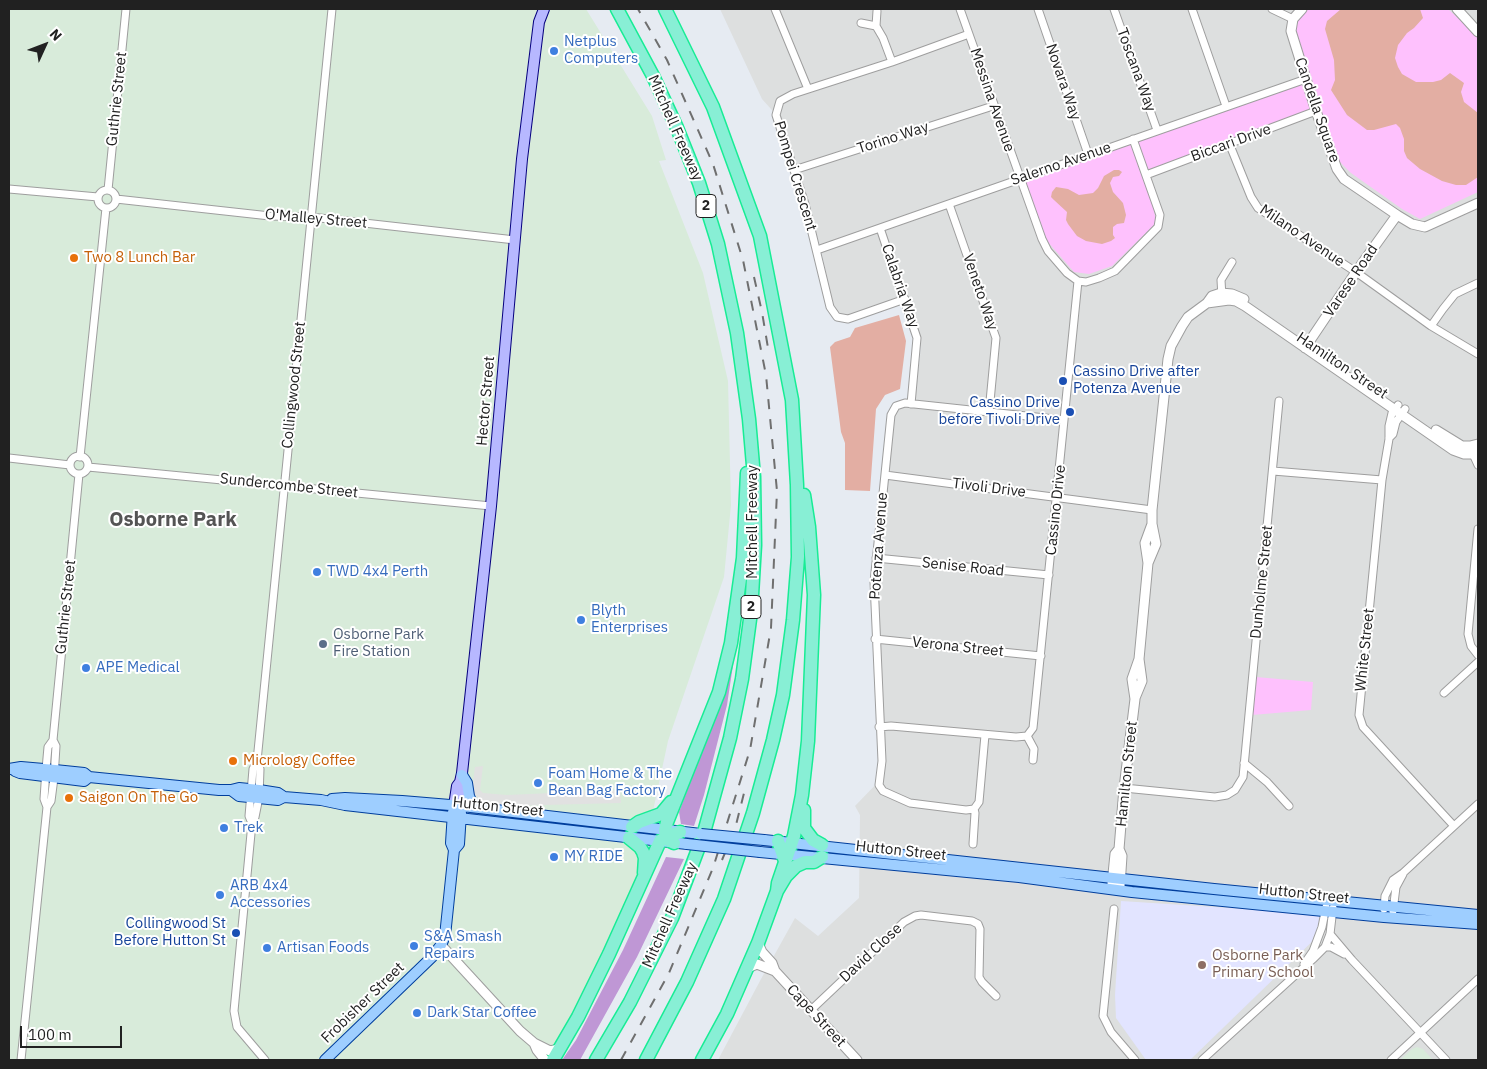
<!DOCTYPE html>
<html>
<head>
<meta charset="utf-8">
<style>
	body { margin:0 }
	#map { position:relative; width:1487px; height:1069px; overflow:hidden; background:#e6ebf2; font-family:"IBM Plex Sans",sans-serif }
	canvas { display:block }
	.frame { position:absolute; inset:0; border:10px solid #212121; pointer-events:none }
	.north { position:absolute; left:20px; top:20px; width:50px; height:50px; -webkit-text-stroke:4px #fff; paint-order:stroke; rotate:47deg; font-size:14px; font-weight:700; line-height:20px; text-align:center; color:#212121 }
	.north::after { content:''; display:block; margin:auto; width:18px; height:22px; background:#212121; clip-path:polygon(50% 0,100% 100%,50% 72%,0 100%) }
	.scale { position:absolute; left:20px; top:1026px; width:102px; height:22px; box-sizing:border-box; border:2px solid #212121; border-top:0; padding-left:6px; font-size:15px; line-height:18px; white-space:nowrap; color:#212121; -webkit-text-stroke:4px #fff; paint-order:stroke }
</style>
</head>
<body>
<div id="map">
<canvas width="1487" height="1069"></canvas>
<div class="frame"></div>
<div class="north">N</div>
<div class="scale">100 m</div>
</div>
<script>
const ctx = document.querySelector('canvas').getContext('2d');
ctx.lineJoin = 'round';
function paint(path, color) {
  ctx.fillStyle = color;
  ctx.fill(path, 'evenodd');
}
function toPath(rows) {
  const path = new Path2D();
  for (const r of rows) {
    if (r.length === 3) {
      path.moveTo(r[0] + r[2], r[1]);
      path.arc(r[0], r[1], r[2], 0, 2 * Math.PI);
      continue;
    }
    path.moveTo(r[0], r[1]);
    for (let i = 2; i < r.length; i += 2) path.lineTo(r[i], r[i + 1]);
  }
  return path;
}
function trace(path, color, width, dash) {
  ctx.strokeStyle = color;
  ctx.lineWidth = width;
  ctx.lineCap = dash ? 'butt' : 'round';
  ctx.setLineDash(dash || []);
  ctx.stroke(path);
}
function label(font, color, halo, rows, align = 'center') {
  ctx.font = font + ' "IBM Plex Sans",sans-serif';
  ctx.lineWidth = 4;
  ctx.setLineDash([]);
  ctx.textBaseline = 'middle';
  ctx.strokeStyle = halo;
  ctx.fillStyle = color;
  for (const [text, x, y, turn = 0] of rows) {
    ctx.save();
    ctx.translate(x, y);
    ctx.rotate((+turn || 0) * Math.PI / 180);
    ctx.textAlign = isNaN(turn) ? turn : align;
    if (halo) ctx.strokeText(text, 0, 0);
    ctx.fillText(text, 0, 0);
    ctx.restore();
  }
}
paint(toPath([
	[720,9,1478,9,1478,1060,718,1060,761,979,795,918,818,936,859,898,860,815,855,806,882,778,876,582,894,415,898,409,906,406,914,407,921,347,918,328,906,294,848,316,839,314,833,306,821,249,779,118,762,99]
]), '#dddfdf');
paint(toPath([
	[9,9,586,9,652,116,666,160,659,161,703,273,728,381,731,505,724,577,668,741,641,867,580,1005,549,1060,9,1060],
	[1417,1047,1423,1049,1433,1060,1400,1060,1412,1049]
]), '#d8ebda');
paint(toPath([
	[1121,901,1324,914,1321,933,1190,1060,1146,1060,1116,1018,1115,995]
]), '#e2e4ff');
paint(toPath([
	[735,652,727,705,704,795,694,826,681,824,679,812,720,703],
	[666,857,684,859,637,957,580,1060,562,1060,576,1040,623,950]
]), '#bf97d5');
paint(toPath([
	[1307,9,1448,9,1478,37,1478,192,1420,219,1402,209,1351,173,1339,161,1315,97,1295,31,1296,23],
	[1304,80,1314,110,1147,170,1135,138],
	[1132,140,1153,203,1156,223,1112,266,1089,274,1074,272,1047,241,1023,178],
	[1256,677,1313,682,1311,710,1252,715]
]), '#fec1fd');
paint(toPath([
	[483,766,480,790,483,793,507,795,620,790,621,803,506,806,481,802,472,791,475,767]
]), '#e1e1e1');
paint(toPath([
	[1341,9,1420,9,1423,18,1414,28,1407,33,1398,45,1395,58,1398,67,1402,74,1416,82,1433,82,1441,80,1450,73,1464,83,1461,92,1464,102,1478,113,1478,177,1466,185,1456,185,1442,181,1420,169,1407,158,1404,151,1404,139,1400,128,1396,124,1374,130,1367,130,1347,115,1331,90,1335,80,1334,60,1325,29,1327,21],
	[1119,170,1122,172,1119,176,1113,177,1110,183,1113,192,1123,203,1126,215,1124,223,1117,224,1113,227,1113,235,1115,238,1111,241,1102,244,1086,241,1077,236,1068,224,1066,220,1067,212,1054,200,1051,197,1052,192,1056,187,1068,189,1079,195,1093,193,1098,188,1104,176,1114,170],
	[899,315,906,341,900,389,885,395,876,409,870,491,845,490,845,443,841,432,830,347,835,342,850,337,855,328]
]), '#e3aea3');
const minor = toPath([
	[775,9,808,89],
	[960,9,1042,239,1048,251,1067,273,1078,281,1086,282,1099,278,1115,271,1158,227,1160,215,1133,139],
	[1038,9,1088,154],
	[1114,9,1157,130],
	[1192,9,1226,106],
	[1272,9,1293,19],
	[877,11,876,26,883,38,892,62],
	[861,23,876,26],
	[1229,143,1251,197,1258,208,1356,272,1431,326,1478,354],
	[794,170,993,106],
	[1146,175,1316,111],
	[9,189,98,197],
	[107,199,9],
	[108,190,126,9],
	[116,199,270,216,311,217,515,240],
	[949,204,996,338,989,412],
	[880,228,917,338,911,404],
	[817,250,1306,79],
	[1222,297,1221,280,1232,262],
	[905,299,848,319,837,317,830,307,805,204,776,115,780,101,793,94,892,62,969,34],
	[1431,326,1443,309,1455,294,1478,283],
	[1398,405,1392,413,1389,426,1389,439,1382,480,1359,715,1363,727,1454,826],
	[1389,438,1393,434,1396,422,1405,409],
	[1473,449,1473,454,1478,465],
	[79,465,9],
	[80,457,106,208],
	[9,458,70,465],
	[88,467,491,506],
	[1273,471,1382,480],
	[885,475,1152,510],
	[1478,529,1468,634,1471,646,1478,655],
	[876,558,1049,575],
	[875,639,1041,656],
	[1444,693,1478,662],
	[879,727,891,726,1016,737,1027,736,1033,728,1078,281],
	[985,735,979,802,974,809,966,810,910,803,883,791,879,785,882,761,874,582,891,415,896,406,905,403,1064,420],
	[1027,736,1034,749,1033,760],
	[257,761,260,769,259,797,255,817,252,823,234,1011,237,1027,265,1060],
	[1244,763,1267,782,1289,806],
	[1124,788,1215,797,1227,795,1235,790,1243,777,1279,401],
	[47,807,51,801,54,778,56,746,53,740],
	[252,823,249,816,253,769,257,761,332,9],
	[973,844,975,813,974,809],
	[1114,909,1103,1016,1111,1032,1135,1060],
	[1384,909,1385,896,1393,880,1403,873,1478,804],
	[1393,911,1396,887,1403,874],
	[1330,934,1352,960,1446,1060],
	[1325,947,1331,947,1344,954],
	[1304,964,1313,951,1322,927,1326,907],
	[811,1010,904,922,915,916,921,915,972,921,978,924,980,929,979,977,982,982,996,996],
	[21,1060,47,807,44,799,46,769,48,747,53,740,79,474],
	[1202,1060,1313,959,1325,947,1330,934,1333,908],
	[1391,1060,1478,979]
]);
const tertiary = toPath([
	[1302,9,1293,19,1291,31,1316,111,1337,169,1344,179,1397,215,1412,224,1425,227,1478,203],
	[1457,9,1478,32],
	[1207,303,1212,296,1221,293,1232,294,1244,299],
	[1305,348,1356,272,1397,215],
	[1436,430,1462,446,1470,446,1478,444],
	[1148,563,1156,544,1152,524,1152,510,1168,359,1171,346,1182,326,1188,317,1207,303,1229,300,1236,301,1245,306,1453,450,1464,454,1473,454,1478,452],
	[1135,698,1142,681,1139,659,1148,563,1145,543,1152,524],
	[1112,884,1115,854,1119,849],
	[1120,886,1122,856,1119,849,1124,788,1135,699,1132,679,1139,659],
	[758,943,762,952,772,963,775,971],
	[441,945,520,1031,534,1043,550,1051,561,1048],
	[748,968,757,964,775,971,857,1060],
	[534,1043,537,1050,545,1060]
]);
const secondary = toPath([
	[460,782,463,788,462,806],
	[454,806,457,786,460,782,462,773,491,506,522,159,539,22,544,9]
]);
const primary = toPath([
	[9,769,21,767,55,770,84,773,89,777,219,790,231,790,239,788,259,790,278,793,284,797,321,800,345,805,687,844],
	[15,771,20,773,84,781,89,777],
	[462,775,467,783,469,796,472,803,481,808],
	[231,790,239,796,278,800,284,797],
	[332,799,345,798,402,801,462,806,701,834],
	[764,840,1214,889,1478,915],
	[454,850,459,844,461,813],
	[760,852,1019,877,1132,892,1384,917,1478,924],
	[325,1060,432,957,441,945,445,936,454,850,451,843,453,812]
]);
const motorway = toPath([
	[804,810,804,828,813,840,822,845],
	[632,827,639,822,661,814,671,802],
	[629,838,640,847,643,852,645,858,644,873],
	[778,841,785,861],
	[674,843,668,840,666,837,665,830,667,822,719,692,731,643,743,558,747,473],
	[777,891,778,883,794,836,802,795,808,741,814,595,809,527,804,495],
	[553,1060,578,1017,609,954,660,841,666,837,680,832],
	[596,1060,630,1002,672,918,703,836,730,738,742,679,751,612,755,545,754,477,749,419,737,333,718,244,699,183,677,128,653,76,617,9],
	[646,1060,687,982,724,899,753,813,773,740,783,695,793,620,798,557,797,485,792,400,760,236,713,107,665,9],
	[702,1060,727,1014,758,943,777,891,786,876,796,866,805,862,814,862,822,857]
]);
trace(minor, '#9e9e9e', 9);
trace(tertiary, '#9e9e9e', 11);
trace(secondary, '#06007f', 12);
trace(primary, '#003e9d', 12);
trace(motorway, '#18ec95', 15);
trace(minor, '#fff', 7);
trace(tertiary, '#fff', 9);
trace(secondary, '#b7b8ff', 10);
trace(primary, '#9eceff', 10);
trace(motorway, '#88efd5', 12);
trace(toPath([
	[754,277,762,312,768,348],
	[722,860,735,829,745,789],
	[621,1060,669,973,713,868,750,750,771,628,777,491,766,375,743,260,713,164,667,60,638,9]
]), '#6f6f6f', 2, [10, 10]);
const primaryBridge = toPath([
	[701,834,764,840],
	[687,844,760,852]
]);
trace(primaryBridge, '#003e9d', 12, []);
trace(primaryBridge, '#9eceff', 10);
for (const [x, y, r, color] of [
	[554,51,5,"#3f7fe0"],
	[74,258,5,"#e8710a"],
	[1063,381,5,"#1a4fb4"],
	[1070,412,5,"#1a4fb4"],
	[317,572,5,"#3f7fe0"],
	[581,620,5,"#3f7fe0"],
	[323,644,5,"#5c6f8a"],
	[86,668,5,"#3f7fe0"],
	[233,761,5,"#e8710a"],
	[538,783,5,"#3f7fe0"],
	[69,798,5,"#e8710a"],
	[224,828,5,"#3f7fe0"],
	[554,857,5,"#3f7fe0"],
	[220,895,5,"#3f7fe0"],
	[236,933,5,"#1a4fb4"],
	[414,946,5,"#3f7fe0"],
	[267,948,5,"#3f7fe0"],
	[1202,965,5,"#8d6e63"],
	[417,1013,5,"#3f7fe0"]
]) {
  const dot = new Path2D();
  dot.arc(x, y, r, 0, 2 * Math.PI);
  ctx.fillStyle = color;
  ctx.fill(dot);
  trace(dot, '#fff', 2);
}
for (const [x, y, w] of [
	[706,206,20],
	[751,607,20]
]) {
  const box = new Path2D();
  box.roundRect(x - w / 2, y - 11.5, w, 23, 4);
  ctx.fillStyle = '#fff';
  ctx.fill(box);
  trace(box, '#212121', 1);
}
label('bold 14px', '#212121', null, [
	["2",706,206],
	["2",751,607]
]);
label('15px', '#366cbe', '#fff', [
	["Netplus",564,42],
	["Computers",564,59],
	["TWD 4x4 Perth",327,572],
	["Blyth",591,611],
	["Enterprises",591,628],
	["APE Medical",96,668],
	["Foam Home & The",548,774],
	["Bean Bag Factory",548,791],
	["Trek",234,828],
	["MY RIDE",564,857],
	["ARB 4x4",230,886],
	["Accessories",230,903],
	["S&A Smash",424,937],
	["Repairs",424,954],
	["Artisan Foods",277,948],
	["Dark Star Coffee",427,1013]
], 'left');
label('15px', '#212121', '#fff', [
	["Toscana Way",1136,70,70],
	["Novara Way",1063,82,71],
	["Guthrie Street",117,99,-84],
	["Messina Avenue",992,100,71],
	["Candella Square",1317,110,71],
	["Mitchell Freeway",675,128,66],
	["Torino Way",893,138,-18],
	["Biccari Drive",1231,143,-20],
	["Salerno Avenue",1061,164,-19],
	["Pompei Crescent",795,176,73],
	["O'Malley Street",316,219,5],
	["Milano Avenue",1302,236,34],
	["Varese Road",1351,281,-56],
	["Calabria Way",900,286,71],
	["Veneto Way",980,292,71],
	["Hamilton Street",1342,366,34],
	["Collingwood Street",294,385,-84],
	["Hector Street",486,401,-85],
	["Sundercombe Street",289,486,6],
	["Tivoli Drive",989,488,7],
	["Cassino Drive",1056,510,-84],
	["Mitchell Freeway",753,522,-90],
	["Potenza Avenue",879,546,-86],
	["Senise Road",963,567,6],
	["Dunholme Street",1262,582,-84],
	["Guthrie Street",66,607,-84],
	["Verona Street",958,647,6],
	["White Street",1365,650,-84],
	["Hamilton Street",1127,774,-84],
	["Hutton Street",498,807,6],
	["Hutton Street",901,851,6],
	["Hutton Street",1304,894,6],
	["Mitchell Freeway",670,915,-66],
	["David Close",871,953,-43],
	["Frobisher Street",363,1003,-44],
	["Cape Street",816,1016,47]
]);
label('15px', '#c56008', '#fff', [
	["Two 8 Lunch Bar",84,258],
	["Micrology Coffee",243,761],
	["Saigon On The Go",79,798]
], 'left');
label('15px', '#164399', '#fff', [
	["Cassino Drive after",1073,372,"left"],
	["Potenza Avenue",1073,389,"left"],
	["Cassino Drive",1060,403],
	["before Tivoli Drive",1060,420],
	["Collingwood St",226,924],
	["Before Hutton St",226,941]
], 'right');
label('15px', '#4e5e75', '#fff', [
	["Osborne Park",333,635],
	["Fire Station",333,652]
], 'left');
label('15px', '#785e54', '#fff', [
	["Osborne Park",1212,956],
	["Primary School",1212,973]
], 'left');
label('bold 20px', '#545454', '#fff', [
	["Osborne Park",173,520]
]);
</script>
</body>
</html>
